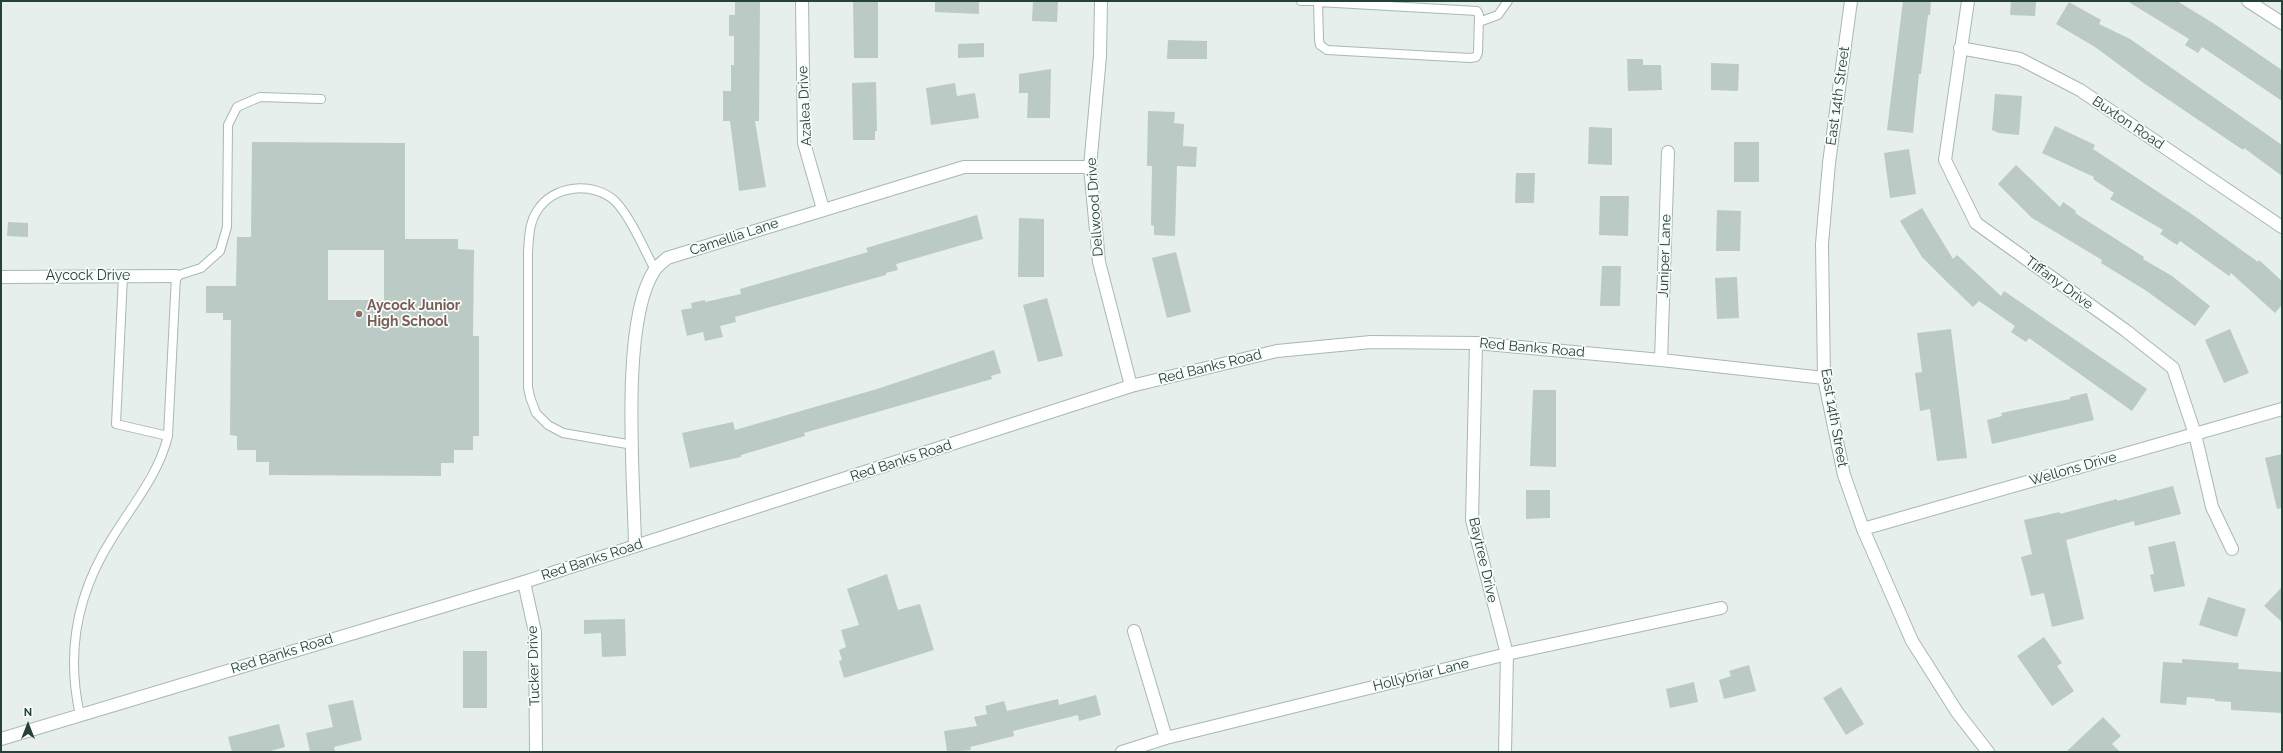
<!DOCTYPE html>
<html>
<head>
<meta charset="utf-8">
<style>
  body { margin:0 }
  #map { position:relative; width:2283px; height:753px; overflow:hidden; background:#e6efeb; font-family:Raleway,sans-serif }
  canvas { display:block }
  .frame { position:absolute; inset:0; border:2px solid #24423a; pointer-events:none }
  .north { position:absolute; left:8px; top:705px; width:40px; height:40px; -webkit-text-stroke:3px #f7fbf9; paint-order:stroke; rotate:0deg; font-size:11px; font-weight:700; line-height:16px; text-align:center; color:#24423a }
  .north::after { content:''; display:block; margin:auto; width:14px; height:18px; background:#24423a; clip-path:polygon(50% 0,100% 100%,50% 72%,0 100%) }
</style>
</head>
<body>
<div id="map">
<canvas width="2283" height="753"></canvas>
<div class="frame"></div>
<div class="north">N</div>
</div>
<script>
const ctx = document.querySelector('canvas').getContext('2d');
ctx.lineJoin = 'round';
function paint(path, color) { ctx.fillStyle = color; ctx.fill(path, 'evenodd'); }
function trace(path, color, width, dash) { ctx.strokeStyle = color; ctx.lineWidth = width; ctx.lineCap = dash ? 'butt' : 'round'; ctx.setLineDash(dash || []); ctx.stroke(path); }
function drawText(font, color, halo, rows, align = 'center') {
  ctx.font = font + ' Raleway,sans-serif'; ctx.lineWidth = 3.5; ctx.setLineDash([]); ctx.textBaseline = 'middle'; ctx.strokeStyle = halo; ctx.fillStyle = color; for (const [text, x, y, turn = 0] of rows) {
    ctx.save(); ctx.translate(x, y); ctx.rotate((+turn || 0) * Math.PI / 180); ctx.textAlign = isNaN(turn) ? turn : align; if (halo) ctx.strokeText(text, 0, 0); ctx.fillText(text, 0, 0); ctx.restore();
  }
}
paint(new Path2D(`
  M735 1H760L759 121H755L766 187 739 191 730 121H723V91H731V65H734V36H729V15H735Z
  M853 1H878V58H854Z
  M935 1H979V14L935 12Z
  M1033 1H1058L1057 22 1032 21Z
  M1903 1H1931L1930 15H1928L1921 74H1919L1913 133 1887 130Z
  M2011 1H2036L2035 16 2010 15Z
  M2127 1H2177L2213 23 2282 70V101L2202 47 2198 53 2185 45 2189 39Z
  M2069 2 2101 20 2099 24 2130 39 2282 145V176L2244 148 2243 150 2145 84 2095 47 2056 24Z
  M1168 40 1207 41V59H1167Z
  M984 43V57L958 58V44Z
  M1627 59H1643V65H1661L1662 90 1628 91Z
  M1711 63 1739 64 1738 91 1711 90Z
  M1051 69 1050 118H1027L1028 93H1019V74Z
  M876 82 877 131H875V140H853L852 83Z
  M955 83 957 96 975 93 979 118 931 125 926 88Z
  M1995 94 2022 96 2019 135 1999 133 1992 130Z
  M1148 111 1175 112 1174 123 1184 124 1183 146 1197 147 1196 167 1177 166 1175 236 1154 235V226L1151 225 1152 166H1147Z
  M2055 126 2095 145 2093 149 2193 215 2258 262 2259 260 2282 281V305L2275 313 2231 273 2229 276 2180 241 2177 245 2160 234 2163 230 2110 199 2114 193 2093 179 2094 177 2042 153Z
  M1589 127 1612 128V165L1588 164Z
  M252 142 405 143V239H458V249L474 250 473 336H479V436H473V450H454V463H441V476L269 475V462H256V450H237V436L230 435 231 320H223V313H206V286H236L237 237H251ZM328 250H384V300H328Z
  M1734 142H1759V182H1734Z
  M1909 149 1916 194 1890 198 1884 153Z
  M2016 165 2060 207 2063 202 2076 211 2075 213 2144 257 2143 259 2172 276 2210 306 2195 326 2145 290 2101 263 2102 260 2032 218 1998 184Z
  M1516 173H1535L1534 203H1515Z
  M1600 196H1629L1628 236 1599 235Z
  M1922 208 1953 259 1957 255 2001 296 2004 291 2147 389 2132 411 2029 338 2026 342 2011 332 2015 326 1979 301 1973 307 1950 285 1922 257 1900 221Z
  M1717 210 1741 211 1740 251H1716Z
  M977 215 983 239 896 264 898 270 886 273V275L735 317 736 322 720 326 723 337 705 341 703 332 687 336 681 310 692 308 691 303 705 300V302L741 294 740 289 868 252 866 248Z
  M1019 218 1044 219V277H1018Z
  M8 222 28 223V237L7 236Z
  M1176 252 1191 312 1167 318 1152 258Z
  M1602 266H1621L1620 306H1600Z
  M1737 277 1739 318 1717 319 1715 278Z
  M1047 298 1063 356 1038 362 1023 305Z
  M1951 329 1967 458 1937 461 1930 409 1920 411 1915 373 1922 372 1917 333Z
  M2230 329 2249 373 2224 383 2205 340Z
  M994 350 1001 373 991 376 992 379 804 433 805 436 741 455V457L690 468 682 433 733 422 735 430 877 389Z
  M1533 390H1556V467L1530 466Z
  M2087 393 2094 420 1992 444 1987 420 2002 416 2001 413 2070 399V397Z
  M2282 454V508L2277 509 2265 458Z
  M2173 486 2181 514 2135 526 2134 521 2066 540 2084 619 2052 627 2044 593 2031 596 2025 572 2021 557 2032 554 2024 520 2060 512V514L2117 499V501Z
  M1526 490H1550V518L1526 519Z
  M2175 541 2185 586 2154 592 2150 575 2154 574 2148 547Z
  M887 574 898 610 920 604 934 650 844 678 839 661 842 660 839 650 846 647 841 630 859 625 847 589Z
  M2282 587V622L2264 606Z
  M2208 597 2246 609 2237 637 2199 625Z
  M625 619 626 656 602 657 601 633 584 634V620Z
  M2044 637 2062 663 2057 666 2074 691 2052 706 2017 656Z
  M463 651H487V708H463Z
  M2182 659 2239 663 2238 669 2282 672V713L2231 710V702L2215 701V699L2187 697 2186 705 2160 703 2163 662 2182 663Z
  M1749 665 1756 691 1724 699 1719 680 1731 676 1729 671Z
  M1694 682 1698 702 1670 708 1666 689Z
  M1841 687 1864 724 1846 735 1823 698Z
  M1096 695 1101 715 1079 721 1078 715 1013 731 1014 736 970 747 971 750 947 752 944 731 977 726 974 717 987 714 985 706 1004 701 1007 711 1058 699 1059 705Z
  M353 700 362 740 334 747 335 752H310L306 733 333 727 328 705Z
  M2103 717 2121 736 2112 744 2120 752H2066Z
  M279 724 285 747 267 752H232L228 737Z`), '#bbcac4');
const service = new Path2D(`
  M1301 1H1318
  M1318 2 1477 11 1479 15 1478 53 1476 57 1470 58 1327 50 1320 45 1319 40Z
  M1479 22 1498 15 1508 1
  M123 276 116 424 168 436
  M633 445 563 433 548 425 536 413 530 397 528 387V252C529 238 529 223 537 211 553 185 593 181 615 201 630 216 645 251 655 270
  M80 715C66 653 77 594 111 540 132 505 158 476 168 436L176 276 201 268 220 251 227 227 228 125 237 107 260 97 321 99`);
const minor = new Path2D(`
  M802 1 804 143 823 209
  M1101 1 1100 56 1090 167 1099 262 1131 386
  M1968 1 1945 160 1976 223 2125 330 2173 368 2195 434 2212 507 2232 549
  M2248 1 2282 23
  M1960 48 2020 59 2080 90 2282 227
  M1 277 176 276
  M1476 343 1472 520 1507 654 1505 752
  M1661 360 1668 152
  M1863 529 2282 409
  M635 546C634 480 620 324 654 271 657 266 663 262 667 258L964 167H1090
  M524 582 535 632 536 752
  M1134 631 1166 738
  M1122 752 1166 738 1507 654 1721 608`);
const tertiary = new Path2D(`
  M1851 1 1829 163 1822 244 1824 378 1844 475 1863 529 1912 641 1957 712 1988 752
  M1 739 524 582 1131 386 1277 351 1371 342 1476 343 1661 360 1824 378`);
trace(service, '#a8b8b2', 10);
trace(minor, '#a8b8b2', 14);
trace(tertiary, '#a8b8b2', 14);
trace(service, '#fff', 8);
trace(minor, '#fff', 12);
trace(tertiary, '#fff', 12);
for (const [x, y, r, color] of [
  [359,314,4,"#8d6e63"]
]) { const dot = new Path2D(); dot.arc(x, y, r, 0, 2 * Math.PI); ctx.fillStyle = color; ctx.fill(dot); trace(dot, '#f7fbf9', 1.5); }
drawText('14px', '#24423a', '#f7fbf9', [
  ["East 14th Street",1838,96,-82],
  ["Azalea Drive",805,106,-93],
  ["Buxton Road",2128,123,34],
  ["Dellwood Drive",1095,207,-94],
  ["Camellia Lane",734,237,-18],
  ["Juniper Lane",1665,256,-88],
  ["Aycock Drive",88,276],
  ["Tiffany Drive",2059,283,36],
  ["Red Banks Road",1532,348,5],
  ["Red Banks Road",1210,367,-14],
  ["East 14th Street",1834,418,80],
  ["Red Banks Road",901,461,-18],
  ["Wellons Drive",2073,469,-16],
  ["Red Banks Road",592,560,-18],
  ["Baytree Drive",1483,560,77],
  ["Red Banks Road",282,654,-17],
  ["Tucker Drive",534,666,-92],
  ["Hollybriar Lane",1421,675,-14]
]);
drawText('bold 14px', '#785e54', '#f7fbf9', [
  ["Aycock Junior",367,306],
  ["High School",367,322]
], 'left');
</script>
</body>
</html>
